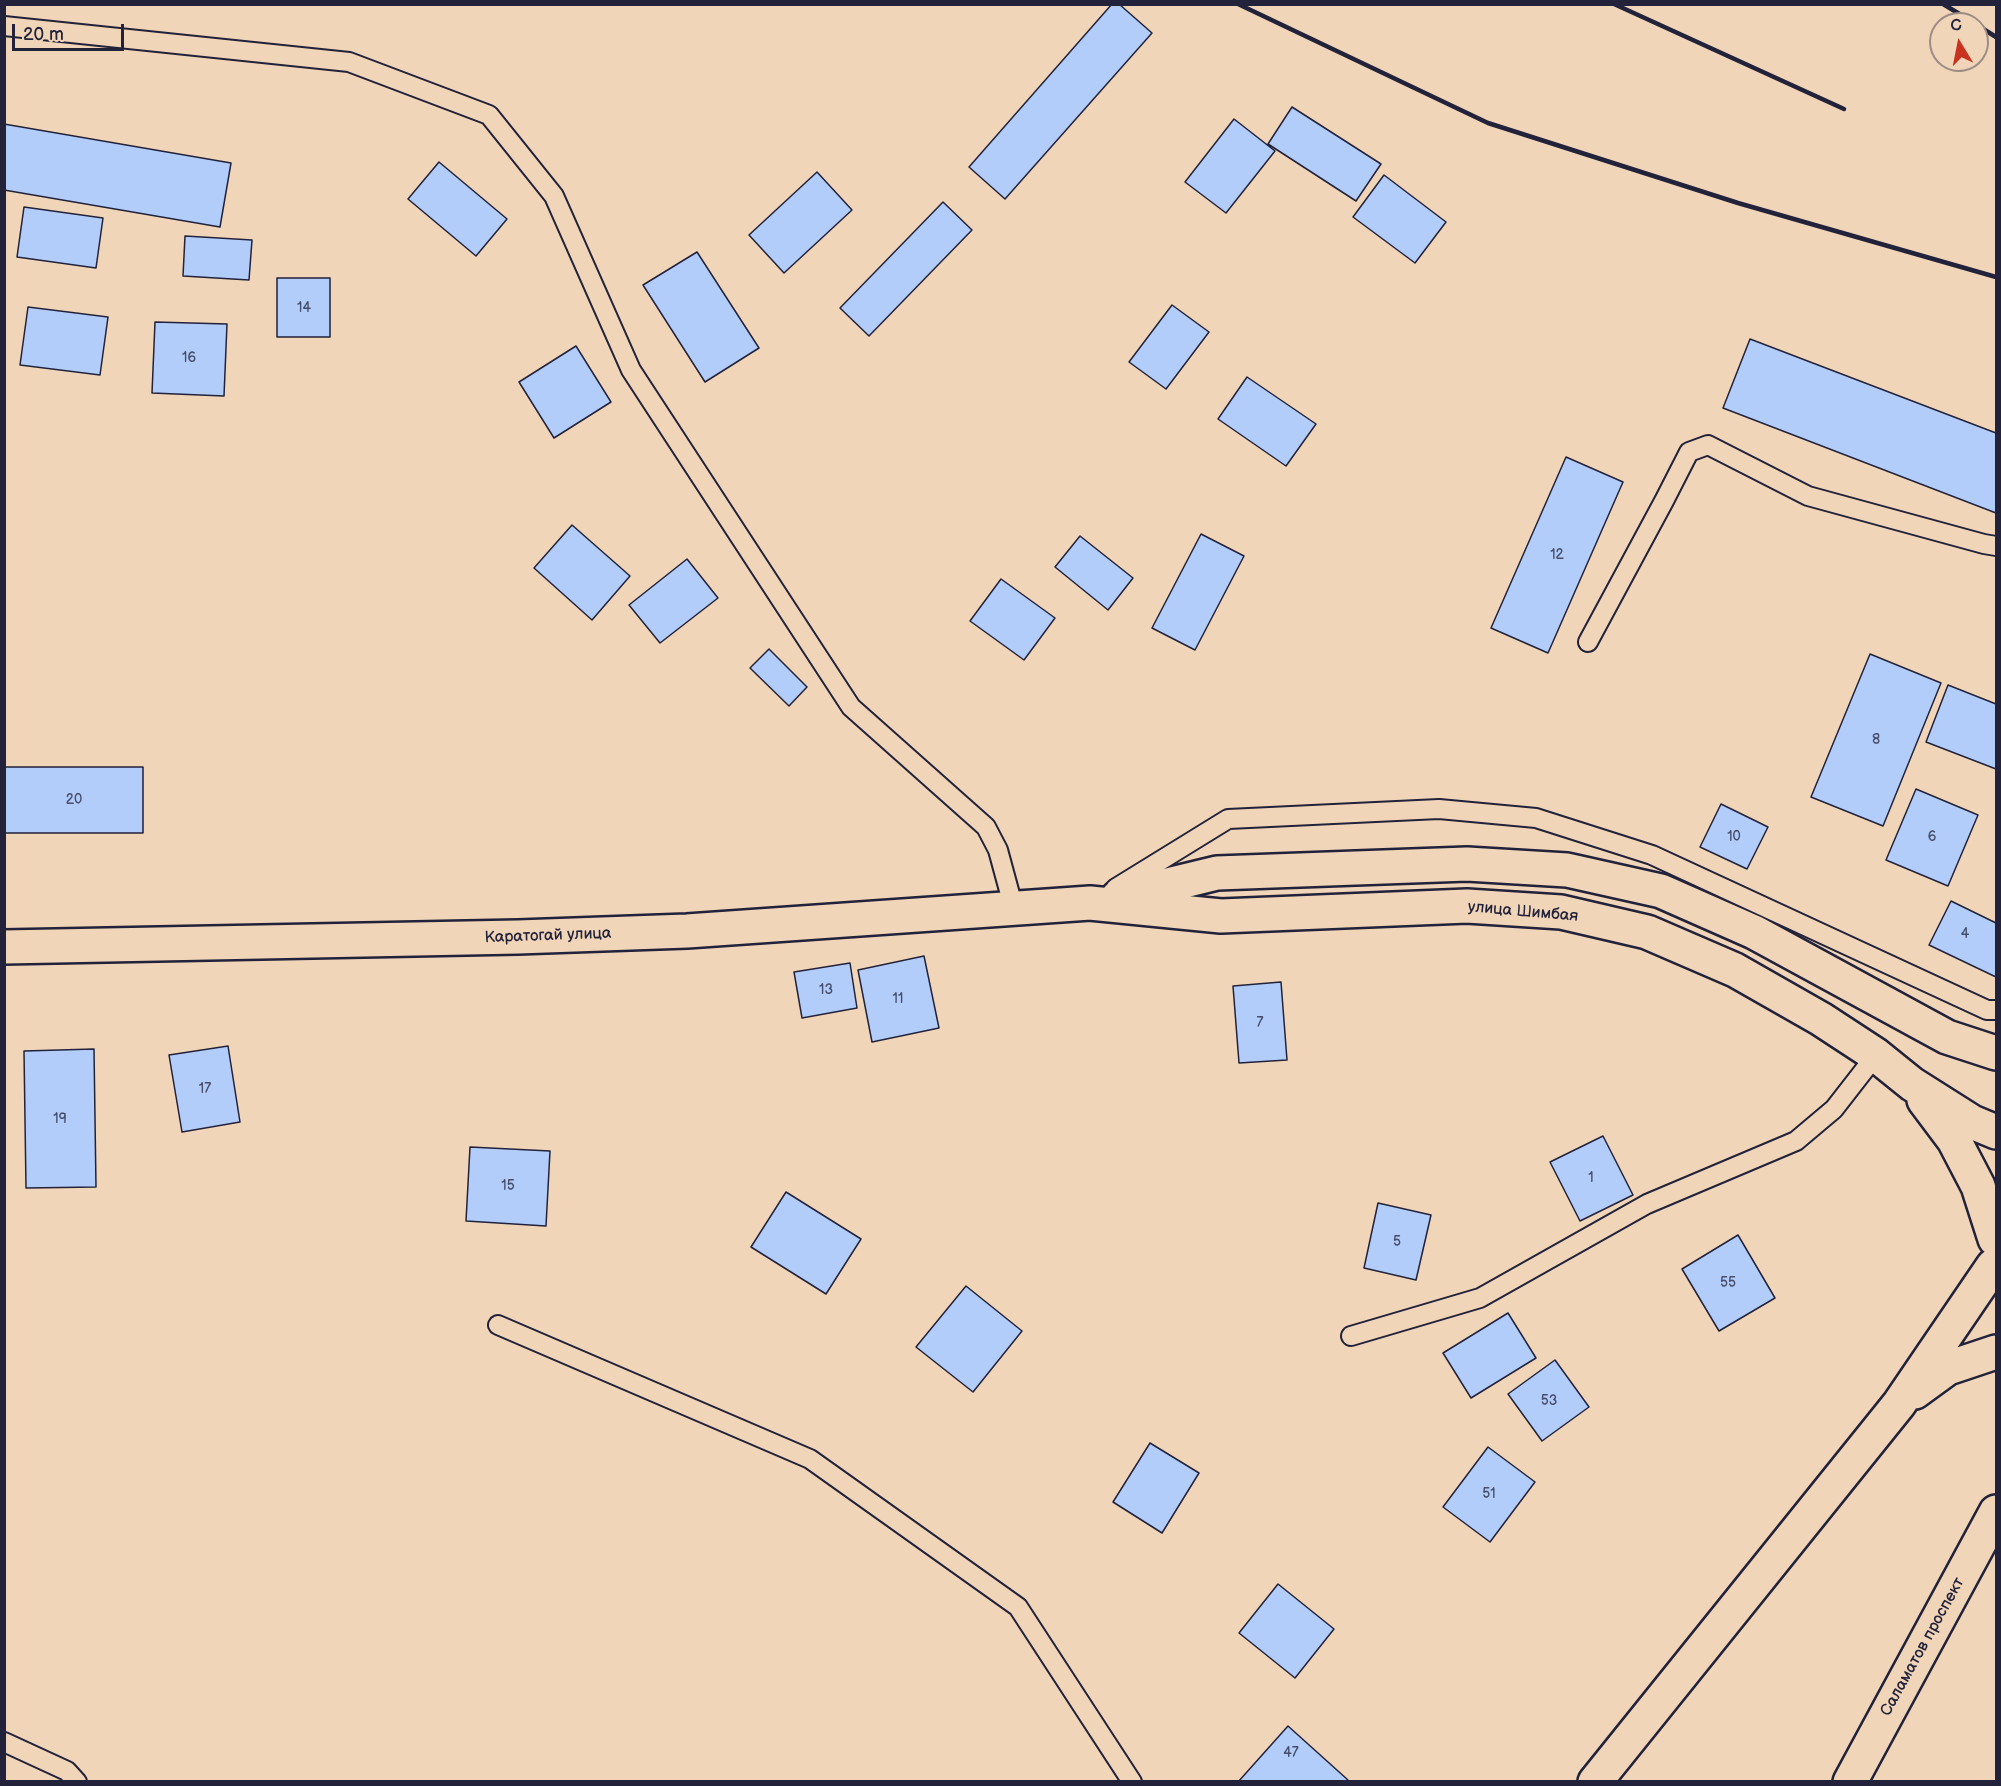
<!DOCTYPE html>
<html>
<head>
<meta charset="utf-8">
<style>
  body { margin:0 }
  #map { position:relative; width:2001px; height:1786px; overflow:hidden; background:#f1d5b8; font-family:"Balsamiq Sans",sans-serif }
  canvas { display:block }
  .frame { position:absolute; inset:0; border:6px solid #22223b; pointer-events:none }
  .north { position:absolute; left:1929px; top:12px; width:60px; height:60px; box-sizing:border-box; background:#f1d5b8; border:2px solid #9e8d86; border-radius:50%; rotate:350deg; font-size:16px; font-weight:700; line-height:24px; text-align:center; color:#22223b }
  .north::after { content:''; display:block; margin:auto; width:21px; height:27px; background:#c8321e; clip-path:polygon(50% 0,100% 100%,50% 72%,0 100%) }
  .scale { position:absolute; left:12px; top:24px; width:112px; height:27px; box-sizing:border-box; border:3px solid #22223b; border-top:0; padding-left:8px; font-size:18px; line-height:21px; white-space:nowrap; color:#22223b; -webkit-text-stroke:4px #f1d5b8; paint-order:stroke }
</style>
</head>
<body>
<div id="map">
<canvas width="2001" height="1786"></canvas>
<div class="frame"></div>
<div class="north">С</div>
<div class="scale">20 m</div>
</div>
<script>
const ctx = document.querySelector('canvas').getContext('2d');
ctx.lineJoin = 'round';
function paint(path, color) { ctx.fillStyle = color; ctx.fill(path, 'evenodd'); }
function trace(path, color, width, dash) { ctx.strokeStyle = color; ctx.lineWidth = width; ctx.lineCap = dash ? 'butt' : 'round'; ctx.setLineDash(dash || []); ctx.stroke(path); }
function drawText(font, color, halo, rows, align = 'center') {
  ctx.font = font + ' "Balsamiq Sans",sans-serif'; ctx.lineWidth = 4.5; ctx.setLineDash([]); ctx.textBaseline = 'middle'; ctx.strokeStyle = halo; ctx.fillStyle = color; for (const [text, x, y, turn = 0] of rows) {
    ctx.save(); ctx.translate(x, y); ctx.rotate((+turn || 0) * Math.PI / 180); ctx.textAlign = isNaN(turn) ? turn : align; if (halo) ctx.strokeText(text, 0, 0); ctx.fillText(text, 0, 0); ctx.restore();
  }
}
const building = new Path2D(`
  M1112 4H1119L1152 33 1005 199 969 167Z
  M1292 107 1381 164 1356 201 1268 144Z
  M1234 119 1275 151 1226 213 1185 182Z
  M4 124 231 163 220 227 4 190Z
  M439 162 507 219 476 256 408 199Z
  M817 172 852 210 784 273 749 235Z
  M1384 175 1446 222 1415 263 1353 217Z
  M943 202 972 230 869 336 840 308Z
  M24 207 103 218 96 268 17 257Z
  M185 236 252 240 249 280 183 276Z
  M697 252 759 348 705 382 643 285Z
  M277 278H330V337H277Z
  M1172 305 1209 332 1166 389 1129 362Z
  M28 307 108 317 100 375 20 365Z
  M155 322 227 324 224 396 152 393Z
  M1750 339 1996 433V513L1723 408Z
  M576 346 611 402 554 438 519 382Z
  M1247 377 1316 424 1286 466 1218 419Z
  M1566 457 1623 482 1548 653 1491 628Z
  M572 525 630 576 592 620 534 568Z
  M1201 534 1244 556 1195 650 1152 628Z
  M1080 536 1133 578 1108 610 1055 567Z
  M687 559 718 598 660 643 629 605Z
  M1001 579 1055 618 1024 660 970 621Z
  M769 649 807 687 789 706 750 668Z
  M1870 654 1941 683 1883 826 1811 797Z
  M1948 685 1996 704V769L1926 742Z
  M4 767H143V833H4Z
  M1916 789 1978 815 1948 886 1886 860Z
  M1721 804 1768 827 1747 869 1700 847Z
  M1951 901 1996 923V977L1929 945Z
  M924 956 939 1028 872 1042 858 970Z
  M850 963 857 1008 802 1018 794 972Z
  M1281 982 1287 1060 1239 1063 1233 986Z
  M228 1046 240 1122 182 1132 169 1055Z
  M94 1049 96 1187 26 1188 24 1051Z
  M1603 1136 1633 1195 1580 1221 1550 1162Z
  M470 1147 550 1151 546 1226 466 1221Z
  M786 1192 861 1239 826 1294 751 1247Z
  M1378 1203 1431 1215 1416 1280 1364 1268Z
  M1738 1235 1775 1298 1719 1331 1682 1269Z
  M966 1286 1022 1331 973 1392 916 1347Z
  M1508 1313 1536 1358 1471 1398 1443 1353Z
  M1555 1360 1589 1407 1542 1441 1508 1394Z
  M1150 1443 1199 1473 1162 1533 1113 1502Z
  M1488 1447 1535 1482 1490 1542 1443 1507Z
  M1278 1584 1334 1629 1295 1678 1239 1633Z
  M1288 1726 1348 1780 1347 1782H1238Z`);
paint(building, '#b2cdfa');
trace(building, '#22223b', 1.5);
const lane = new Path2D(`
  M4 26 349 62 489 115 554 196 631 370 851 707 986 827 998 850 1014 909
  M1588 642 1664 501 1689 452 1708 445 1808 496 1984 544 1996 546
  M1116 888 1228 819 1439 809 1536 818 1652 855 1987 1010H1996
  M498 1325 810 1459 1018 1607 1132 1782
  M1351 1336 1480 1298 1647 1204 1796 1141 1834 1109 1876 1055
  M4 1742 67 1771 77 1782`);
const secondary = new Path2D(`
  M1118 897 1217 873 1467 864 1567 870 1661 891 1754 932 1947 1037 1996 1053
  M4 947 518 937 687 931 1090 903 1221 916 1467 906 1561 912 1647 932 1735 970 1821 1019 1876 1055 1912 1084 1972 1122 1996 1132
  M1924 1100 1954 1140 1978 1186 1995 1239
  M1915 1392 1948 1368 1996 1352
  M1595 1782 1899 1404 1993 1266
  M1850 1782 1996 1512`);
trace(lane, '#22223b', 22);
trace(secondary, '#22223b', 38);
trace(lane, '#f1d5b8', 18);
trace(secondary, '#f1d5b8', 33);
trace(new Path2D(`
  M1238 4 1488 123 1738 203 1996 277
  M1614 4 1844 109
  M1943 4 1976 24
  M1977 25 1996 37`), '#22223b', 4.5);
drawText('14px', '#464d6b', null, [
  ["14",304,308],
  ["16",189,358],
  ["12",1557,555],
  ["8",1876,740],
  ["20",74,800],
  ["10",1734,837],
  ["6",1932,837],
  ["4",1965,934],
  ["13",826,990],
  ["11",898,999],
  ["7",1260,1023],
  ["17",205,1089],
  ["19",60,1119],
  ["1",1591,1178],
  ["15",508,1186],
  ["5",1397,1242],
  ["55",1728,1283],
  ["53",1549,1401],
  ["51",1489,1494],
  ["47",1291,1753]
]);
drawText('16px', '#22223b', '#f1d5b8', [
  ["улица Шимбая",1523,912,5],
  ["Каратогай улица",548,936,-2],
  ["Саламатов проспект",1923,1647,-61]
]);
</script>
</body>
</html>
